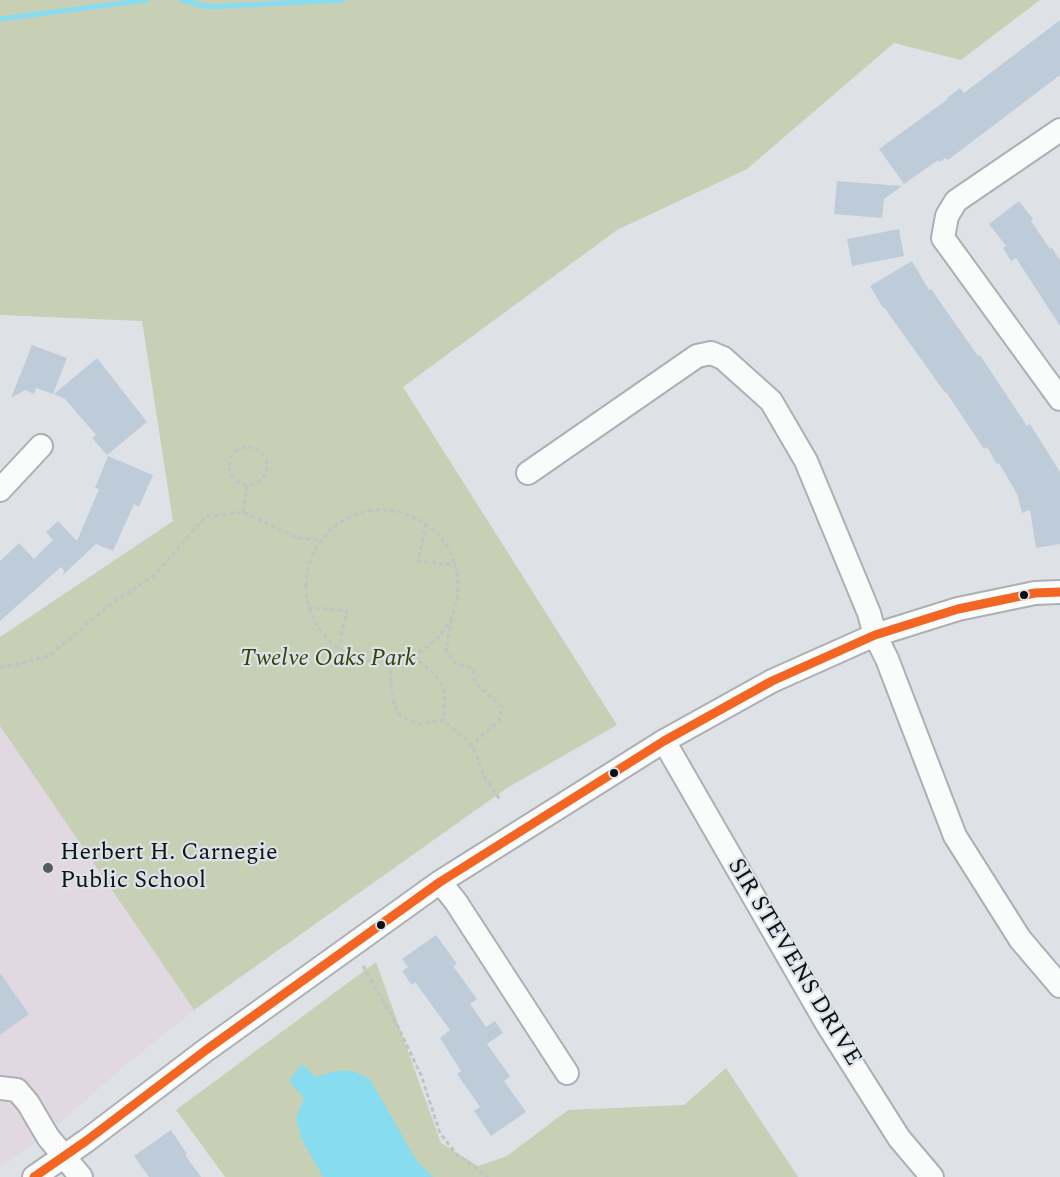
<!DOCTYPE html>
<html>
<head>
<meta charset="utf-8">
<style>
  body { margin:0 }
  canvas { display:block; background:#dee2e6 }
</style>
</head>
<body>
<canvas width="1060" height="1177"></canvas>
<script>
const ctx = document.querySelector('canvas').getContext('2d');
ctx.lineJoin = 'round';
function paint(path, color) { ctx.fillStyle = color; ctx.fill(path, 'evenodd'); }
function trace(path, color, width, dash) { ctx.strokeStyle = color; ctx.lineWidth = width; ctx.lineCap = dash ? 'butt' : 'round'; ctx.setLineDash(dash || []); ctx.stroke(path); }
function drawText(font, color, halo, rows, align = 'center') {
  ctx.font = font + ' Spectral,serif'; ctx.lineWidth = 4.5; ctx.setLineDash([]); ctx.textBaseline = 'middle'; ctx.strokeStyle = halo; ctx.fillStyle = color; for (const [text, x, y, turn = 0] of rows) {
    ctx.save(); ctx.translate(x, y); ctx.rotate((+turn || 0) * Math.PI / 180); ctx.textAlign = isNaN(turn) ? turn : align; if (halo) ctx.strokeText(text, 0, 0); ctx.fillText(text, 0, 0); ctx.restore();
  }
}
paint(new Path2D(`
  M0 726 194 1010 129 1062 47 1134 0 1168Z`), '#e2d8e1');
paint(new Path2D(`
  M0 0H1040L961 60 894 43 747 169 617 230 403 387 617 725 507 788 194 1010 0 726V637L173 521 142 321 0 315Z
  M376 962 441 1143 478 1166 507 1156 568 1110 684 1105 726 1068 798 1177H225L176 1110Z`), '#c7d0b5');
paint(new Path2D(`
  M302 1064 316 1077C339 1069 348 1067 370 1079L416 1160 433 1177H323L302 1140 296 1118 304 1098 289 1081Z`), '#87dcef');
trace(new Path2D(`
  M181 0 209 7 343 0
  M0 19 147 0`), '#87dcef', 5);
paint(new Path2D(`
  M1060 20V75L948 160 945 158 940 162 938 160 904 184 879 149 948 99 947 98 960 88 964 93Z
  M837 181 902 186 884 199 882 218 834 214Z
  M1019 201 1033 219 1031 221 1050 249 1052 248 1060 260V326L1016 258 1011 261 1003 248 1006 246 989 224Z
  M899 229 904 256 852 266 847 239Z
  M912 261 929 290 931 289 978 356 980 355 1027 426 1030 424 1060 472V544L1036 548 1030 510 1022 513 1017 494 999 463 997 464 987 447 984 449 946 392 945 393 884 307 883 308 870 286Z
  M32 345 67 358 53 394 36 388 34 394 25 390 11 398Z
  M97 358 147 422 107 455 92 438 96 435 65 399 54 394Z
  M108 456 153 475 139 507 134 504 113 551 96 544 63 575 64 570 61 567 0 621V561L19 543 34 559 53 540 46 532 58 521 77 541 99 489 95 488Z
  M436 935 457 964 453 966 477 999 470 1004 486 1027 495 1021 503 1033 487 1044 510 1076 504 1081 526 1112 491 1136 474 1111 480 1107 457 1074 461 1071 440 1038 450 1030 415 982 412 985 402 971 408 967 402 959Z
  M0 973 29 1014 0 1035Z
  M171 1130 187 1154 185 1155 201 1177H149L134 1156Z`), '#beccda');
const minor = new Path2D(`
  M1060 130 956 201 947 216 943 238 1060 399
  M528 473 697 356 711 353 723 358 771 401 806 461 869 613 875 635 887 659 955 836 1020 939 1060 986
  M0 490 41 446
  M664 741 827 1024 899 1138 932 1177
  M440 882 456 902 567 1073
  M0 1088 17 1090 28 1103 48 1137 81 1177
  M34 1177 86 1141 206 1050 440 882 664 741 772 681 875 635 958 609 1035 593 1060 592`);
trace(minor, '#adb0b3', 26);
trace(new Path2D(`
  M229 466a19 19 0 1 1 38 0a19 19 0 1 1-38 0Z
  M306 586a76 76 0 1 1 152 0a76 76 0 1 1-152 0Z
  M243 512 247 485
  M426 523 418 561 456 565
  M308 607 347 611 338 649
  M452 619 446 650 455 663 472 668 476 684 502 707 499 721 472 745
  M413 656C440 678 449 684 443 720
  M390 662 392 696 399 715 418 724 443 720 472 745 485 778 501 801
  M0 668 49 656 112 603 156 574 205 517 243 512 298 538 320 540
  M363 966 398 1027 421 1075 440 1133 457 1155 488 1177`), '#c1c3c4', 3, [4.5, 3]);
trace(minor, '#fafbfb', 22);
trace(new Path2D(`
  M34 1177 86 1141 206 1050 440 882 664 741 772 681 875 635 958 609 1035 593 1060 592`), '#f26522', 9);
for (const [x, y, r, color] of [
  [1024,595,5,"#0e1012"],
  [614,773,5,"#0e1012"],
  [48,868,6,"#575a5c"],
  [381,925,5,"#0e1012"]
]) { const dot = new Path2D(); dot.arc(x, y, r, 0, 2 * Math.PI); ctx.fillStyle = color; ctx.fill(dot); trace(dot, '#dbe2e9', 2); }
drawText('italic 24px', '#354100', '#dbe2e9', [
  ["Twelve Oaks Park",328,660]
]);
drawText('24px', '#0e1012', '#dbe2e9', [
  ["Herbert H. Carnegie",60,854],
  ["Public School",60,882]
], 'left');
drawText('24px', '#0e1012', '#dbe2e9', [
  ["SIR STEVENS DRIVE",793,963,59]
]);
</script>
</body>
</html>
